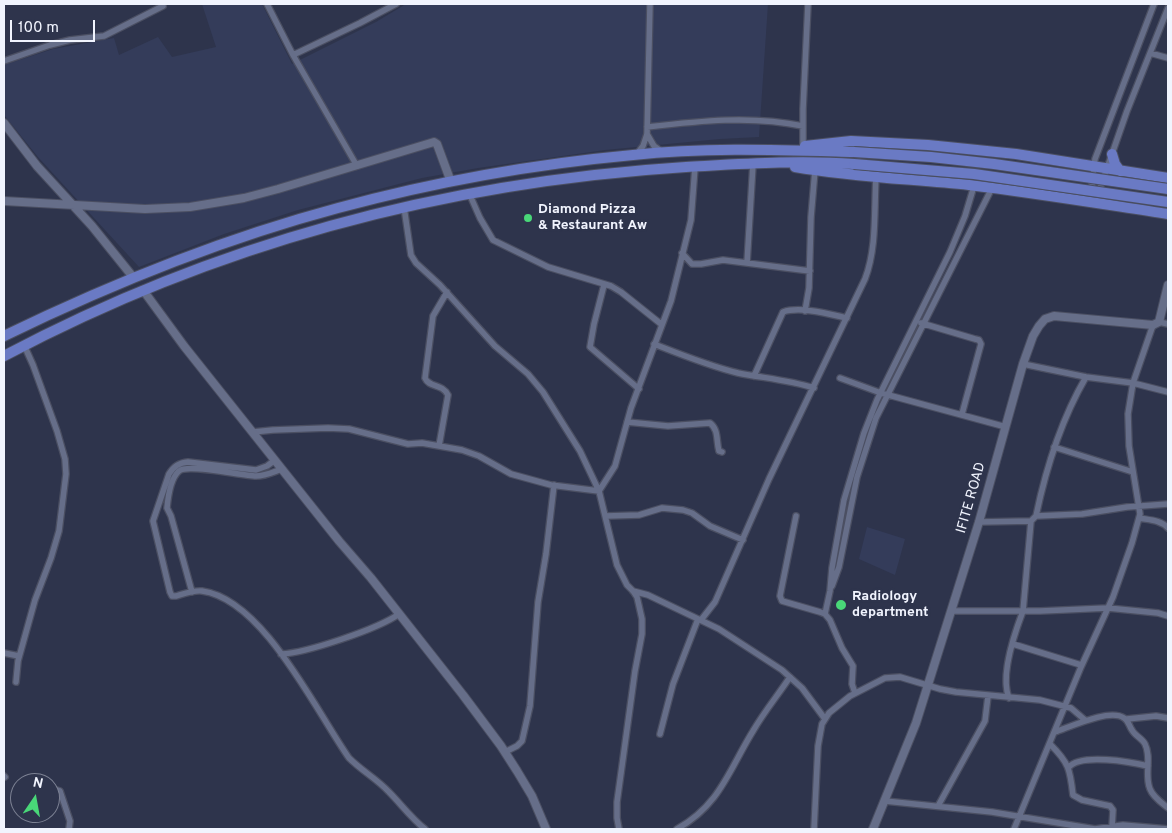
<!DOCTYPE html>
<html>
<head>
<meta charset="utf-8">
<style>
  body { margin:0 }
  #map { position:relative; width:1172px; height:833px; overflow:hidden; background:#2e344c; font-family:Overpass,sans-serif }
  canvas { display:block }
  .frame { position:absolute; inset:0; border:5px solid #f1f4fe; pointer-events:none }
  .north { position:absolute; left:10px; top:773px; width:50px; height:50px; box-sizing:border-box; background:#2e344c; border:1px solid #7c8193; border-radius:50%; rotate:12deg; font-size:14px; font-weight:700; line-height:20px; text-align:center; color:#f1f4fe }
  .north::after { content:''; display:block; margin:auto; width:18px; height:22px; background:#49d778; clip-path:polygon(50% 0,100% 100%,50% 72%,0 100%) }
  .scale { position:absolute; left:10px; top:20px; width:85px; height:22px; box-sizing:border-box; border:2px solid #f1f4fe; border-top:0; padding-left:6px; font-size:15px; line-height:18px; white-space:nowrap; color:#f1f4fe; -webkit-text-stroke:4px #2e344c; paint-order:stroke }
</style>
</head>
<body>
<div id="map">
<canvas width="1172" height="833"></canvas>
<div class="frame"></div>
<div class="north">N</div>
<div class="scale">100 m</div>
</div>
<script>
const ctx = document.querySelector('canvas').getContext('2d');
ctx.lineJoin = 'round';
function paint(path, color) { ctx.fillStyle = color; ctx.fill(path, 'evenodd'); }
function trace(path, color, width, dash) { ctx.strokeStyle = color; ctx.lineWidth = width; ctx.lineCap = dash ? 'butt' : 'round'; ctx.setLineDash(dash || []); ctx.stroke(path); }
function drawText(font, color, halo, rows, align = 'center') {
  ctx.font = font + ' Overpass,sans-serif'; ctx.lineWidth = 5; ctx.setLineDash([]); ctx.textBaseline = 'middle'; ctx.strokeStyle = halo; ctx.fillStyle = color; for (const [text, x, y, turn = 0] of rows) {
    ctx.save(); ctx.translate(x, y); ctx.rotate((+turn || 0) * Math.PI / 180); ctx.textAlign = isNaN(turn) ? turn : align; if (halo) ctx.strokeText(text, 0, 0); ctx.fillText(text, 0, 0); ctx.restore();
  }
}
paint(new Path2D(`
  M202 4H262L292 64 376 22 406 4H768L759 137 720 139 605 150 478 168 422 178 298 210 224 234 139 267 38 157 4 115V65L53 49 114 38 119 55 158 37 172 57 216 47Z
  M867 527 905 539 895 575 859 559Z`), '#343c5a');
const minor = new Path2D(`
  M267 4 293 55 357 166
  M1150 53 1168 58
  M293 55 360 23 396 4
  M4 61 50 45 70 40 104 36 163 6
  M647 127C699 121 751 115 803 126
  M647 134 654 146 661 151
  M803 146V109L808 4
  M637 154 643 146 647 134 650 4
  M1094 191 1092 184 1095 159 1154 4
  M469 193 480 218 493 240 548 267 611 286 621 292 661 324
  M1098 194 1127 111 1168 8
  M404 207 411 255 416 263 440 285 495 346 528 374 543 392 580 451 599 491 617 565 627 585 633 591 637 597 642 619V634L635 671 622 766 617 802V818L619 829
  M682 253 692 264H701L723 260 810 271
  M747 263 753 164
  M604 285 594 324 590 347 639 389
  M805 311 809 288 811 217 815 170
  M1159 322 1168 324
  M921 323 975 339 979 340 981 344 962 414
  M654 344C682 355 709 366 738 373 763 378 789 380 814 388
  M1023 364 1086 377 1133 383 1168 392
  M754 376 783 312C800 306 829 314 847 318
  M840 378 881 393 1006 427
  M627 422 668 426 710 423C719 430 716 441 719 451L722 452
  M253 432 273 430 328 428 349 429 408 444 422 443 462 450 479 456 511 474 551 485 599 491 615 466 631 408 671 301 691 220 695 167
  M439 446 448 395C442 383 429 388 425 378L433 316 447 292
  M1054 447 1133 472
  M275 460 267 466 256 470 188 462C179 463 174 466 169 474L153 521 170 592 172 596H176C183 594 194 590 202 591 263 599 316 711 349 758 362 771 377 779 389 792 401 804 411 818 425 829
  M606 516 639 515 662 508 683 510 692 513 710 526 743 540
  M796 516 780 596 782 601 820 612 825 614 830 620 842 648 853 666 852 684 855 693
  M1036 516C1046 468 1061 420 1086 377
  M1139 518C1149 520 1161 520 1168 528
  M979 522 1031 521 1036 516 1082 514 1127 507 1168 504
  M832 586 839 567 857 477 876 418 992 188
  M633 591 648 595 719 629 782 670 802 688 825 719
  M192 592 171 516 167 508C168 497 171 478 179 471 188 463 242 476 256 476 266 476 273 472 282 469
  M951 611H1040L1108 608 1158 613 1168 616
  M825 614 830 591 832 568 844 500 864 433 877 400 950 252 965 216 974 186
  M701 620 715 602 769 479 865 279C877 248 874 210 876 177
  M1013 644 1081 665
  M4 653 19 656
  M281 654C306 653 378 629 399 614
  M16 682 18 661 35 600 51 558 59 531 66 474 65 459 57 431 33 365 24 345
  M1009 698C1000 676 1015 632 1023 611L1031 521
  M1127 719 1156 716 1168 718
  M1055 732C1070 727 1110 708 1124 718 1129 721 1129 726 1132 730 1135 736 1142 738 1145 744 1152 758 1144 775 1150 789 1153 797 1162 803 1168 808
  M660 734 673 684 698 619
  M1050 744C1069 763 1070 769 1073 795L1082 800 1110 806 1113 810 1112 827
  M505 752 517 746 522 741 530 706 538 602 546 554 554 485
  M1069 767C1081 753 1131 762 1148 766
  M4 776 5 777
  M50 788 60 791 70 821 69 829
  M885 801 992 812 1095 829 1123 825 1168 829
  M938 806 985 721 988 696
  M677 829C720 805 729 770 753 731 764 712 778 695 790 677
  M814 829 818 746 822 724 829 713 850 696 885 678 900 677 940 689 956 692 1040 700 1071 708 1085 720
  M1014 829 1081 667 1113 597 1132 543 1140 514 1129 446 1128 414 1133 383 1153 325`);
const tertiary = new Path2D(`
  M4 123 37 166 92 226 133 277
  M4 201 145 209 190 207 244 198 278 189 434 142 437 144 451 182
  M143 290 184 346 339 541 371 578 463 695 501 746 517 771 532 796 546 829
  M873 829 916 723 979 522 1023 364 1033 336 1039 326 1045 319 1054 316 1153 325 1159 322 1168 285`);
const trunk = new Path2D(`
  M805 146 851 141 928 145 1016 154 1168 178
  M1112 154 1115 164 1120 171
  M795 167C853 177 911 179 969 185 1036 193 1102 204 1168 214
  M4 336C111 284 222 239 338 208 434 182 534 164 633 155 707 147 781 150 854 152
  M4 356C217 243 446 182 686 167 742 164 798 160 854 164`);
trace(minor, '#4b4f62', 8);
trace(tertiary, '#4b4f62', 10);
trace(trunk, '#4b4f62', 12);
trace(minor, '#666e89', 5.5);
trace(tertiary, '#666e89', 8);
trace(trunk, '#6a7ac4', 10);
const trunkBridge = new Path2D(`
  M854 152 931 157 994 164 1168 189
  M854 164 974 174 1168 202`);
trace(trunkBridge, '#4b4f62', 12, []);
trace(trunkBridge, '#6a7ac4', 10);
for (const [x, y, r, color] of [
  [528,218,5,"#49d778"],
  [841,605,6,"#49d778"]
]) { const dot = new Path2D(); dot.arc(x, y, r, 0, 2 * Math.PI); ctx.fillStyle = color; ctx.fill(dot); trace(dot, '#2e344c', 2); }
drawText('bold 14px', '#f1f4fe', '#2e344c', [
  ["Diamond Pizza",538,210],
  ["& Restaurant Aw",538,226],
  ["Radiology",852,597],
  ["department",852,613]
], 'left');
drawText('14px', '#f1f4fe', '#2e344c', [
  ["IFITE ROAD",972,498,-74]
]);
</script>
</body>
</html>
